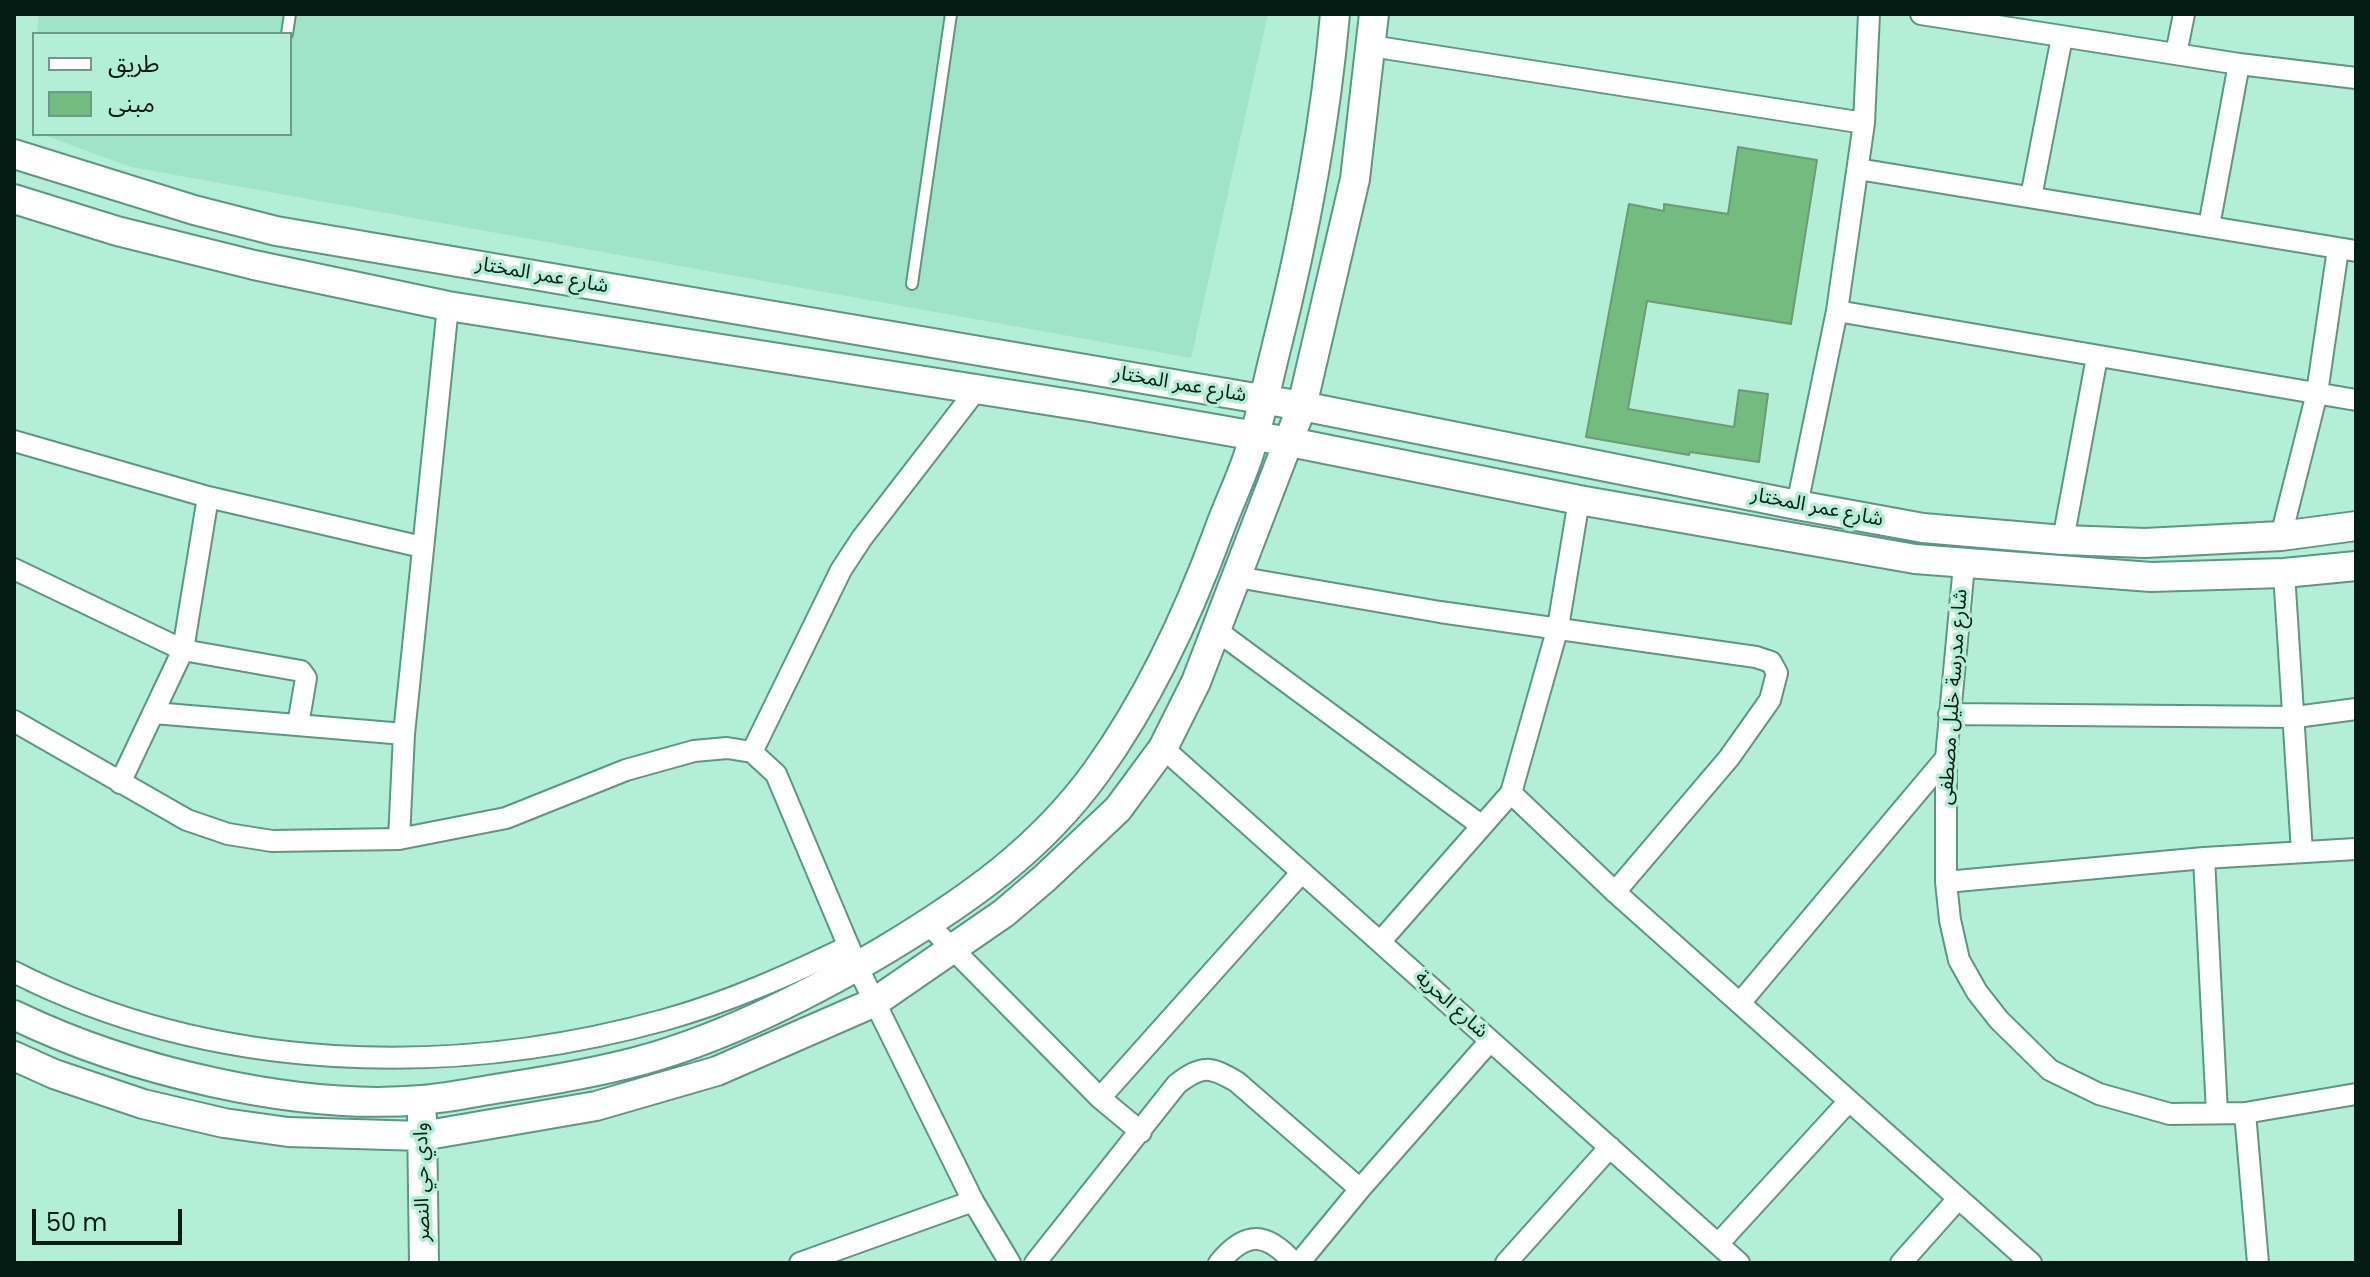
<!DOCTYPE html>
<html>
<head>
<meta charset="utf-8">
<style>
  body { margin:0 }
  #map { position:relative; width:2370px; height:1277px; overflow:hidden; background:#b3eed6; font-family:Poppins,"Noto Sans Arabic",sans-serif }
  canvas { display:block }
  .frame { position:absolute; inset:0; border:16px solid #041c14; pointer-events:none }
  .legend { position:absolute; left:32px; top:32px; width:260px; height:104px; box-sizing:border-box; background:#b3eed6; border:2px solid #6d9a88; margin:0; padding:10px 14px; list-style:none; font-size:24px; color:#041c14 }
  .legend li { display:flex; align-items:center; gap:16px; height:40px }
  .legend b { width:40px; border:2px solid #6d9a88 }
  .scale { position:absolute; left:32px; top:1209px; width:150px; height:36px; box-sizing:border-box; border:4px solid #041c14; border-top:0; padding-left:10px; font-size:24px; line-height:28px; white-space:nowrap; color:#041c14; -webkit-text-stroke:6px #b3eed6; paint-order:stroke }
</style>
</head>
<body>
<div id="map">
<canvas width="2370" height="1277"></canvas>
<div class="frame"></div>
<ul class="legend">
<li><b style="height:10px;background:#fff"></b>طريق</li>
<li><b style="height:22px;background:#73bb7e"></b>مبنى</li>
</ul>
<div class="scale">50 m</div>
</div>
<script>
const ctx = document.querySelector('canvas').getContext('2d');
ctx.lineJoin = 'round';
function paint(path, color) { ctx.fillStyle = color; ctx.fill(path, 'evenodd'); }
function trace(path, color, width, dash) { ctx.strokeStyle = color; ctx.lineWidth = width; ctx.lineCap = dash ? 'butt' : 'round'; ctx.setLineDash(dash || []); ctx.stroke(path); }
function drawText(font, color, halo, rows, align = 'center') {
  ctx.font = font + ' Poppins,"Noto Sans Arabic",sans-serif'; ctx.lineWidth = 7; ctx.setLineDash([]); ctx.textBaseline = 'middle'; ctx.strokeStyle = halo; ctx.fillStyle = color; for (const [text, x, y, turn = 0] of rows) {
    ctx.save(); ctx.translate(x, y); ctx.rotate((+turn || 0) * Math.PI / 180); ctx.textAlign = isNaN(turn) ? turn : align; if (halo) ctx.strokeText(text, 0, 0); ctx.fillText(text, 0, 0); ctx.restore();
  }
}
paint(new Path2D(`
  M39 14H1268L1191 358 131 167 41 134H290V34H37Z`), '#9fe3c8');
const building = new Path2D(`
  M1738 147 1817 160 1791 324 1647 301 1628 409 1734 427 1739 390 1768 394 1759 462 1690 452 1689 455 1586 437 1629 204 1664 211V204L1728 214Z`);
paint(building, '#73bb7e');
trace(building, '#709975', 2);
const lane = new Path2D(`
  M287 34 290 14
  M912 284 951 14`);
const street = new Path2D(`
  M1921 14 2239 64 2356 78
  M1371 46 1864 123
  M2176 54 2184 14
  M1858 169 2356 251
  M2031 197 2062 37
  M2209 226 2239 64
  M1837 311 2356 400
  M14 441 208 497 422 547
  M1797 505 1837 311 1864 123 1869 14
  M2281 536 2317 393 2338 249
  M2063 540 2097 357
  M1964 565 1946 758V882L1950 920 1959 960 1977 992 1999 1020 2050 1070 2099 1094 2170 1114 2245 1113 2356 1094
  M14 569 183 650 301 671 306 678 298 725
  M2284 573 2302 852
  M1237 577 1440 612 1756 657 1771 662 1777 673 1770 700 1729 758 1615 892
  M1216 630 1482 826
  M154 713 404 734
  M1949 714 2296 717 2356 709
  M14 721 187 820 228 834 272 841 399 839 506 818 626 770 694 751 727 748 752 752 776 774 857 966 973 1201 1010 1263
  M1163 748 1739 1263
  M752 752 841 570 862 538 977 389
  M120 783 183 650 208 497
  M1511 793 1615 892 2031 1263
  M399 839 404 734 448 306
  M2204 858 2217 1113
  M1946 882 2204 858 2356 849
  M928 924 1100 1098 1141 1132
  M1380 942 1511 793 1558 627 1579 500
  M14 972C213 1073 451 1079 664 1020 729 1002 789 975 849 946
  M1740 1003 1946 758
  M1100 1098 1302 872
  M2245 1113 2258 1263
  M1718 1244 1849 1101
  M800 1263 973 1201
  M1035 1263 1177 1084C1202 1065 1210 1066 1237 1082L1360 1189
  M1219 1263C1246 1230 1267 1232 1294 1263
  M1299 1263 1360 1189 1490 1041
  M1506 1263 1610 1147
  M1901 1263 1958 1199`);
const secondary = new Path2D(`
  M14 154 194 210 276 231 1302 406 1797 505 1923 528 2063 540 2145 543 2281 536 2356 526
  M14 199 117 231 254 265 448 306 1090 407 1290 442 1579 500 1915 559 2151 577 2284 573 2356 566
  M14 1015C128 1070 295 1111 422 1100 448 1098 475 1092 501 1088 547 1081 594 1073 639 1061 724 1038 809 995 885 950 968 900 1040 850 1097 771 1150 697 1188 615 1219 530 1227 508 1237 487 1245 465 1259 428 1266 388 1276 349 1304 238 1325 128 1335 14
  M14 1056 54 1074 143 1104 224 1123 288 1132 422 1136 596 1106 717 1071 875 1002 1004 913 1045 878 1118 809 1163 748 1196 682 1302 406 1355 179 1374 14
  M422 1117 424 1263`);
trace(lane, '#5d9781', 14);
trace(street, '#5d9781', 24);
trace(secondary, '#5d9781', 32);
trace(lane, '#fff', 10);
trace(street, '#fff', 20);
trace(secondary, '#fff', 28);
drawText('20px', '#041c14', '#b3eed6', [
  ["شارع عمر المختار",542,276,10],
  ["شارع عمر المختار",1180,385,10],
  ["شارع عمر المختار",1817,508,11],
  ["شارع مدرسة خليل مصطفى",1954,697,-86],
  ["شارع الحرية",1451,1005,42],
  ["وادي حي النصر",423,1182,-91]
]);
</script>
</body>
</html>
